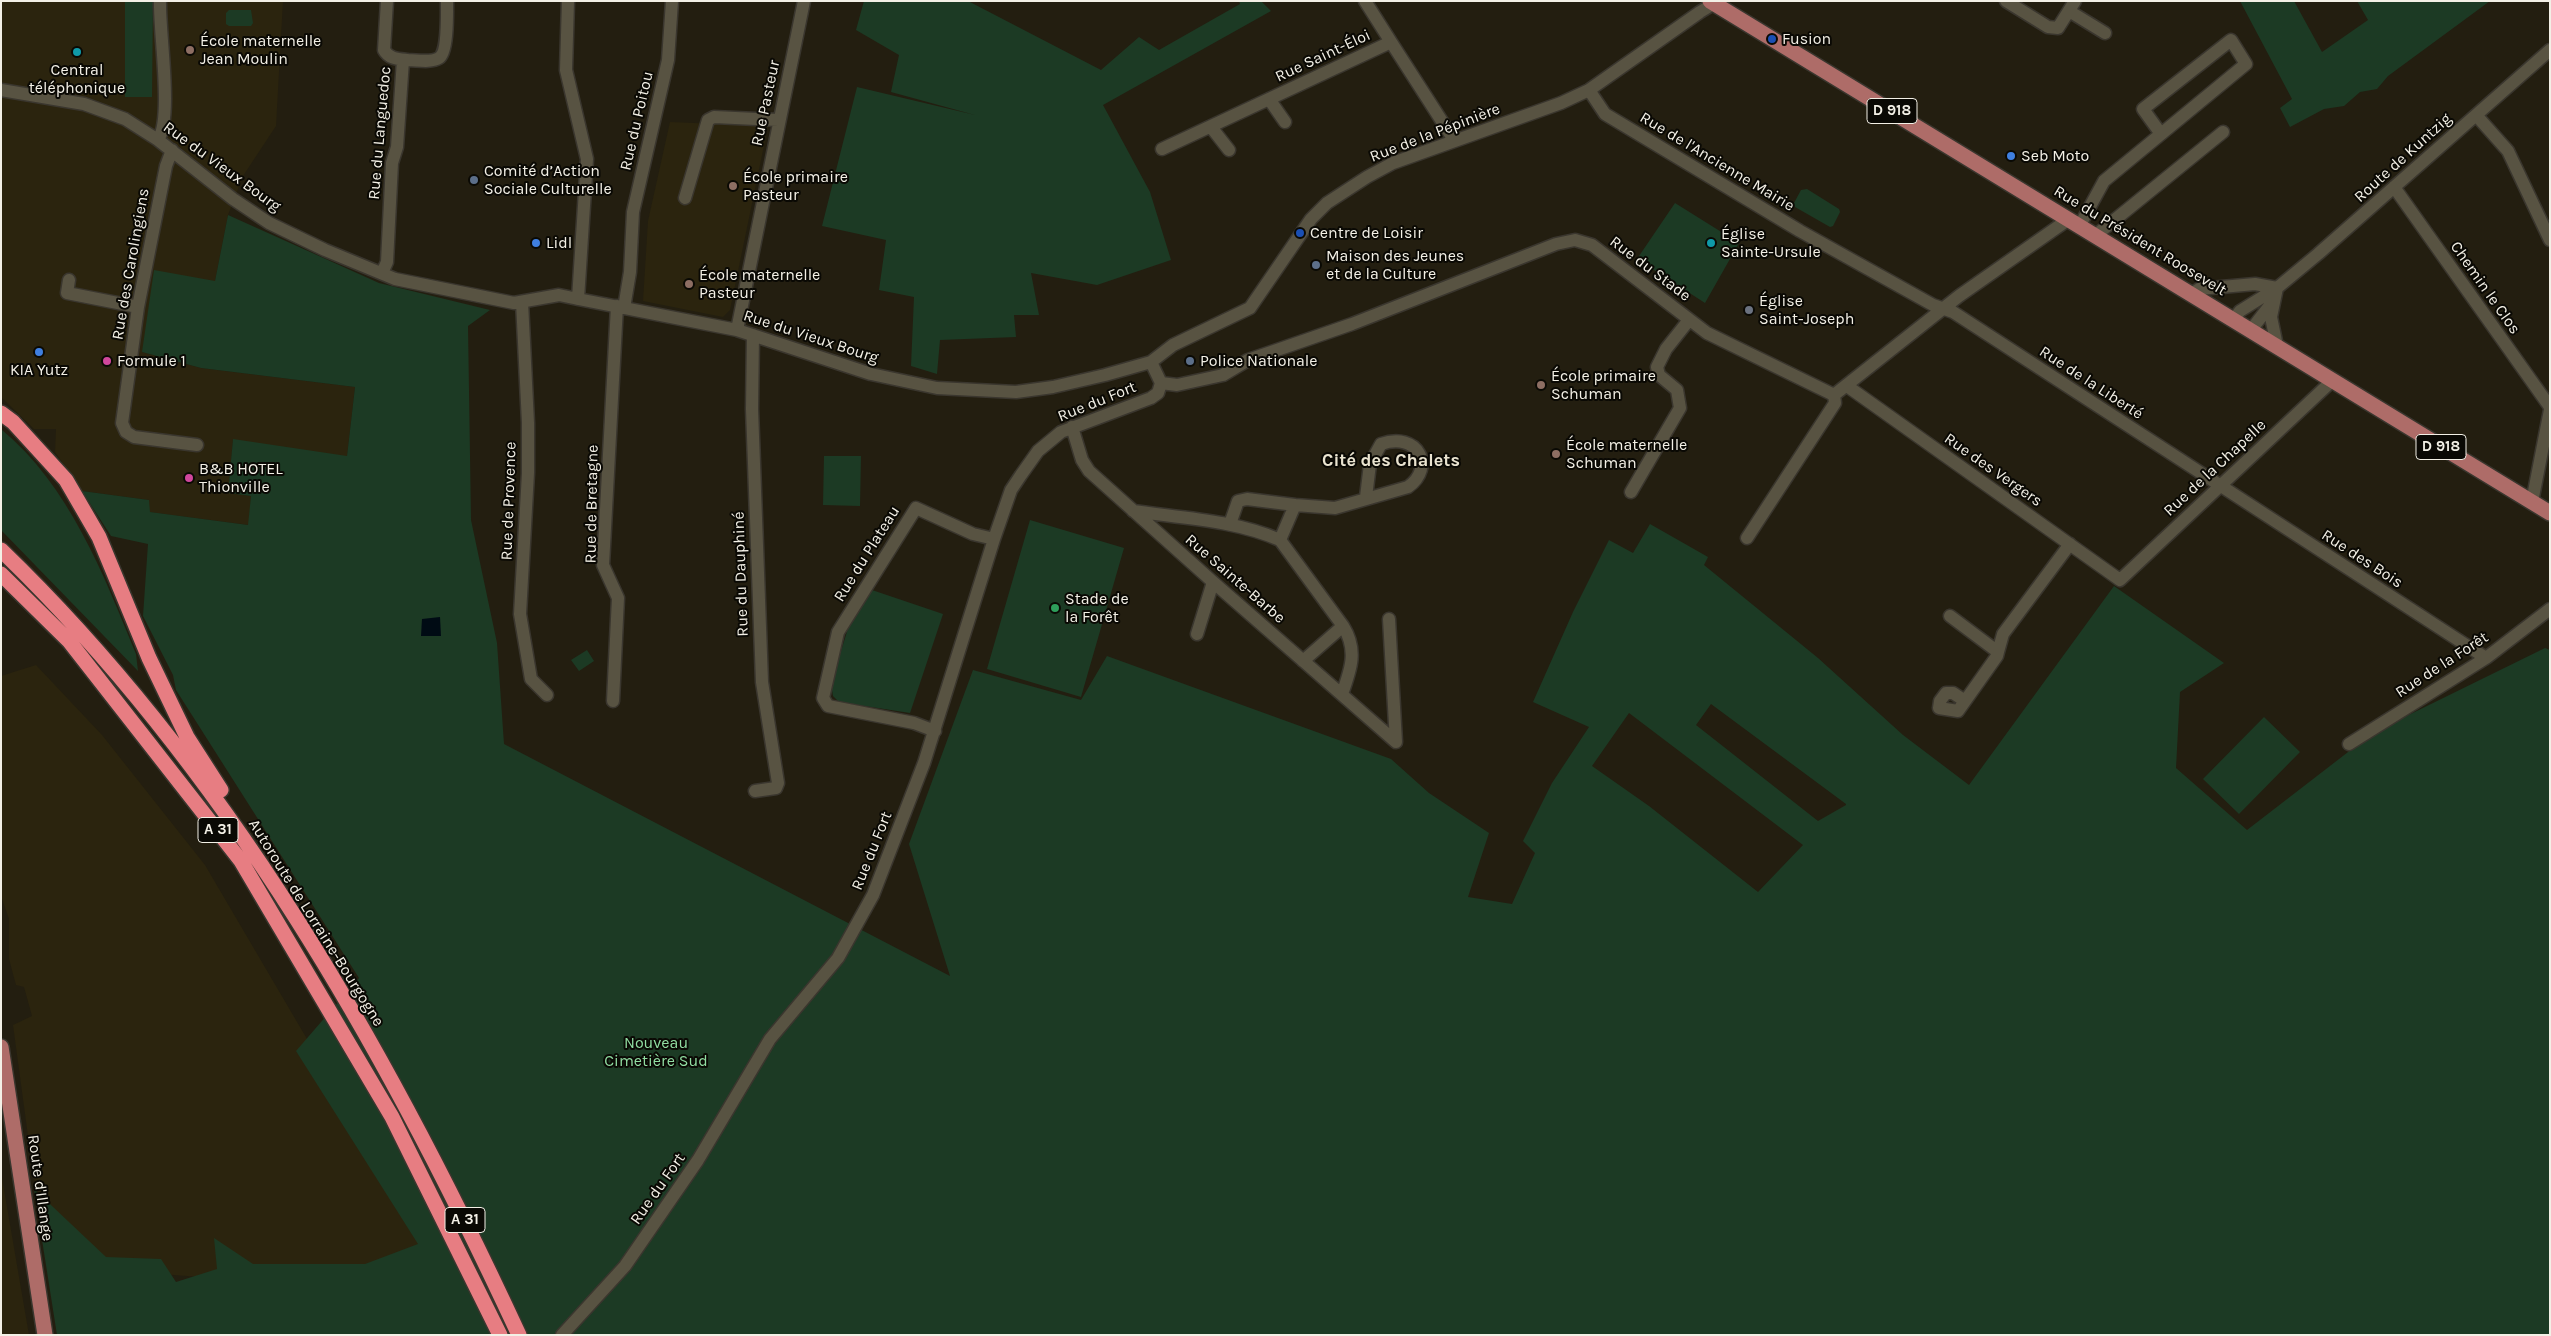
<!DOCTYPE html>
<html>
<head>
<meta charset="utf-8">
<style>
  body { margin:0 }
  #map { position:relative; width:2551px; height:1336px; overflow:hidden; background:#231e10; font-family:Karla,sans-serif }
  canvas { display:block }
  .frame { position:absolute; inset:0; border:2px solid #f3f0e6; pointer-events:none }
</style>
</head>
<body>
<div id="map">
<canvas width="2551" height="1336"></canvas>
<div class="frame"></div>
</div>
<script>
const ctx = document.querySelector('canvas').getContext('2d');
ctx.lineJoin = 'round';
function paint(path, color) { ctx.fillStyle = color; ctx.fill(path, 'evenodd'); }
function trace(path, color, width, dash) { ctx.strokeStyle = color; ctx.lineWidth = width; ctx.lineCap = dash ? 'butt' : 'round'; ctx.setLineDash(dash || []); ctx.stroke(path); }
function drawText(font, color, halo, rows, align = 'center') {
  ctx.font = font + ' Karla,sans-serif'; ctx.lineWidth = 4; ctx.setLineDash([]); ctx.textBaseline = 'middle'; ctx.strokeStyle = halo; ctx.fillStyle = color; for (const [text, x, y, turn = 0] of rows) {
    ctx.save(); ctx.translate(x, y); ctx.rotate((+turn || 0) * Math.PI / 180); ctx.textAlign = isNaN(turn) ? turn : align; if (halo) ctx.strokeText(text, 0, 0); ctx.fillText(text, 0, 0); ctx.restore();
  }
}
paint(new Path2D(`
  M1 1H283L276 126 243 176 228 215 215 281 142 352 201 368 355 387 347 457 233 440 228 493 251 496 249 525 149 512V500L82 491 55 452 56 429H34L1 397Z
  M670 122 768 126 730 310 723 317 643 301 648 221Z
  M36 665 102 735 205 865 317 1056 438 1271 436 1294 49 1266 46 1225 33 1173 13 1025 32 1016 24 987 16 985 9 959V919L1 896V676Z
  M1 1172 29 1335H1Z`), '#2b240e');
paint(new Path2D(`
  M125 1H153L152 97H125Z
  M864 1H968L1101 70 1139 37 1159 50 1240 4 1239 1H1261L1271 11 1103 105 1150 192 1171 260 1097 285 1031 273 1039 315H1014L1016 337 940 340 937 374 911 366 914 297 879 290 886 240 822 226 857 87 975 115 891 92 899 55 856 30Z
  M2240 1H2294L2322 52 2368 20 2357 1H2490L2388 76 2377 89 2360 92 2344 106 2324 109 2290 127 2280 108 2292 99Z
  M229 10H251L253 23 251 26H229L226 24V13Z
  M1807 189 1839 209 1840 212 1833 226 1830 227 1795 207 1794 203 1801 190Z
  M1675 203 1739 243 1705 303 1637 259Z
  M228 215 379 283 490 310 468 326 471 520 497 643 504 744 950 976 909 844 973 670 1081 700 1107 656 1391 759 1429 793 1489 833 1468 897 1512 904 1535 853 1523 841 1552 783 1589 727 1533 702 1573 612 1609 540 1633 553 1650 524 1708 557 1704 565 1818 658 1903 735 1969 785 2114 586 2224 663 2180 692 2176 768 2247 830 2374 732 2545 648 2550 650V1335H57L34 1189 106 1257 161 1259 176 1282 217 1269 214 1238 253 1264H365L418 1244 296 1051 359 978 176 690 173 675 143 616 148 544 111 536 82 491 149 500 150 512 248 525 251 496 228 493 233 439 347 456 355 387 201 368 142 352 154 270 215 281ZM1711 704 1846 804V805L1818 821 1696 725ZM1629 713 1803 845 1758 892 1649 806 1592 766Z
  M1 429C69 485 104 575 136 654L138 671 1 530Z
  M824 456H861L860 506 823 505Z
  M1030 520 1124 548 1081 697 987 669Z
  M872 590 943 614 910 713 839 702 833 696 831 684 849 625Z
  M587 650 594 661 579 671 571 660Z
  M2264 717 2300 752 2239 814 2203 779Z`), '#1c3a24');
paint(new Path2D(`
  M440 617 441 636H421L422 619Z`), '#000b14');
const minor = new Path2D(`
  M387 1 384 50C389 59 398 59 408 60 417 60 431 63 439 58 448 53 447 12 447 1
  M568 1 566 70 587 159 578 299
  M1365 1 1391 42
  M2006 1 2048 27 2058 28 2075 1
  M2069 11 2105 33
  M1 90 84 104 125 119 158 140 233 199 269 223 325 250 395 279 514 303 559 295 578 299 737 330 871 374 937 388 1016 392 1053 387 1105 375 1151 362 1173 345 1250 308 1311 219 1327 203 1367 177 1393 163 1561 103 1589 90 1700 12 1718 1
  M1589 90 1605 114 1800 231 1933 305 1953 312 2486 658
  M1269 99 1285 122
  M2476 115 2508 151 2550 240
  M1211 127 1229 150
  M158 140C173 118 159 32 160 1
  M1162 149 1391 42 1454 140
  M172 150 166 166 138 307 122 423 126 432 134 437 197 445
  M2394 187 2550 407
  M685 198 708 120 714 117 778 120
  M2080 225 2104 181 2246 64 2231 40 2143 109 2161 134
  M2096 235 2223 132
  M382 273 387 262 392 163 397 147 403 60
  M69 280 67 293 138 307
  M2277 288 2271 317 2277 346
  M2191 294 2199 289 2255 284 2277 288
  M522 302 528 423V473L520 614 531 679 547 695
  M624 308 630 272 633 212 668 60 672 1
  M2234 319 2240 311 2277 288 2318 254 2550 50
  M737 330 804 1
  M2251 330 2271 304
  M753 335 752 409 762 682 778 783 776 788 755 791
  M1151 362 1161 383
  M1161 383 1177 385 1223 375 1248 360 1352 324 1556 244 1575 240 1592 245 1707 333 1834 395 1959 296 2069 219
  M1847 386 2120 580 2333 380
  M1072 427 1082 460 1089 471 1213 582 1396 742
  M1631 492 1680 408 1677 390 1659 375 1657 367 1666 349 1689 320
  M2532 502 2550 410
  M1133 511C1182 518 1234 520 1280 540L1295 505 1335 508 1408 487C1436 467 1418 431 1381 444L1370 464 1366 497
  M1230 524 1238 501 1247 499 1295 505
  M1747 538 1835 403 1834 395
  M1280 540 1343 626 1303 661
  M1950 616 1998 652 2003 634 2070 544
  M1389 619 1396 742
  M1197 634 1213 582
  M1342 694C1351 669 1358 650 1343 626
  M613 701 618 598 603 565 617 306
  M1965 701 1953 693H1946L1940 701 1939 708 1958 711 1997 656 1998 652
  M935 731 914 723 828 706 823 698 838 632 916 508 973 534 994 539
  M2349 744 2486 658 2550 609
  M562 1335 625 1266 698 1160 770 1039 838 958 873 895 924 763 994 539 1011 490 1021 475 1038 451 1061 432 1151 398 1158 393 1161 383`);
const major = new Path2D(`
  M1710 1 2550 513
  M1 1047 45 1335`);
const highway = new Path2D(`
  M1 413 13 422 66 480 99 537 149 658 187 737 221 790
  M1 550C229 770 387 1050 519 1335
  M1 574 69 641 241 861 392 1117 500 1335`);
trace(minor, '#3a362e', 15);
trace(major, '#3a362e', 18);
trace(highway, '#3a362e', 18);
trace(minor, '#585342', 12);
trace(major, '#ae6c68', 15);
trace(highway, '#e77d82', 15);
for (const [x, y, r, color] of [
  [1772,39,5,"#1a4fb4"],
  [190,50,5,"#8d6e63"],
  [77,52,5,"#0f9aa8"],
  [2011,156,5,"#3f7fe0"],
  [474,180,5,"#5c6f8a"],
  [733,186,5,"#8d6e63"],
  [1300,233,5,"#1a4fb4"],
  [536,243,5,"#3f7fe0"],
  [1711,243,5,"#0f9aa8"],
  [1316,265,5,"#5c6f8a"],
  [689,284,5,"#8d6e63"],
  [1749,310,5,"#6b7280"],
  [39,352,5,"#3f7fe0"],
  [107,361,5,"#d1479c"],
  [1190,361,5,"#5c6f8a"],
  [1541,385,5,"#8d6e63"],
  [1556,454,5,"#8d6e63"],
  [189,478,5,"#d1479c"],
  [1055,608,5,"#2e9e5b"]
]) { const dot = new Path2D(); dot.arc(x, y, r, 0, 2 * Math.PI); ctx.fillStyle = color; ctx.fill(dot); trace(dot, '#0a0904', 2); }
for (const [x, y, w] of [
  [1892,111,50],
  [2441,447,50],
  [218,830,40],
  [465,1220,40]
]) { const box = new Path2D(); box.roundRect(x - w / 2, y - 12.5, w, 25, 4); ctx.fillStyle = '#0a0904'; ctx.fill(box); trace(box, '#f3f0e6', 1); }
drawText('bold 15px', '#f3f0e6', null, [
  ["D 918",1892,111],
  ["D 918",2441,447],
  ["A 31",218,830],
  ["A 31",465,1220]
]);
drawText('16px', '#f3f0e6', '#0a0904', [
  ["Fusion",1782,39],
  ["École maternelle",200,41],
  ["Jean Moulin",200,59],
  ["Central",77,70,"center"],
  ["téléphonique",77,88,"center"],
  ["Seb Moto",2021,156],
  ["Comité d’Action",484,171],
  ["Sociale Culturelle",484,189],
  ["École primaire",743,177],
  ["Pasteur",743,195],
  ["Centre de Loisir",1310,233],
  ["Église",1721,234],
  ["Sainte-Ursule",1721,252],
  ["Lidl",546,243],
  ["Maison des Jeunes",1326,256],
  ["et de la Culture",1326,274],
  ["École maternelle",699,275],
  ["Pasteur",699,293],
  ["Église",1759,301],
  ["Saint-Joseph",1759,319],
  ["Formule 1",117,361],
  ["Police Nationale",1200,361],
  ["KIA Yutz",39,370,"center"],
  ["École primaire",1551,376],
  ["Schuman",1551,394],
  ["École maternelle",1566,445],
  ["Schuman",1566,463],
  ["B&B HOTEL",199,469],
  ["Thionville",199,487],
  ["Stade de",1065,599],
  ["la Forêt",1065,617]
], 'left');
drawText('16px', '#f3f0e6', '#0a0904', [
  ["Rue Saint-Éloi",1323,56,-25],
  ["Rue Pasteur",766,103,-78],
  ["Rue du Poitou",637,121,-77],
  ["Rue du Languedoc",380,133,-85],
  ["Rue de la Pépinière",1435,133,-21],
  ["Route de Kuntzig",2403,158,-42],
  ["Rue de l'Ancienne Mairie",1717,162,31],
  ["Rue du Vieux Bourg",222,167,36],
  ["Rue du Président Roosevelt",2140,241,31],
  ["Rue des Carolingiens",131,264,-80],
  ["Rue du Stade",1650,269,37],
  ["Chemin le Clos",2485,288,55],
  ["Rue du Vieux Bourg",811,337,18],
  ["Rue de la Liberté",2091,383,33],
  ["Rue du Fort",1097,402,-22],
  ["Rue de la Chapelle",2215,468,-43],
  ["Rue des Vergers",1993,470,35],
  ["Rue de Provence",509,501,-88],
  ["Rue de Bretagne",592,504,-89],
  ["Rue du Plateau",867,554,-58],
  ["Rue des Bois",2362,559,33],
  ["Rue du Dauphiné",741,574,-92],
  ["Rue Sainte-Barbe",1235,579,41],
  ["Rue de la Forêt",2442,665,-33],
  ["Rue du Fort",872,851,-68],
  ["Autoroute de Lorraine-Bourgogne",316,923,58],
  ["Route d'Illange",40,1188,82],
  ["Rue du Fort",658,1189,-55]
]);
drawText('16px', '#91dea2', '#0a0904', [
  ["Nouveau",656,1043],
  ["Cimetière Sud",656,1061]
]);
drawText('bold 18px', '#eae4d0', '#0a0904', [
  ["Cité des Chalets",1391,461]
]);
</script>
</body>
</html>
